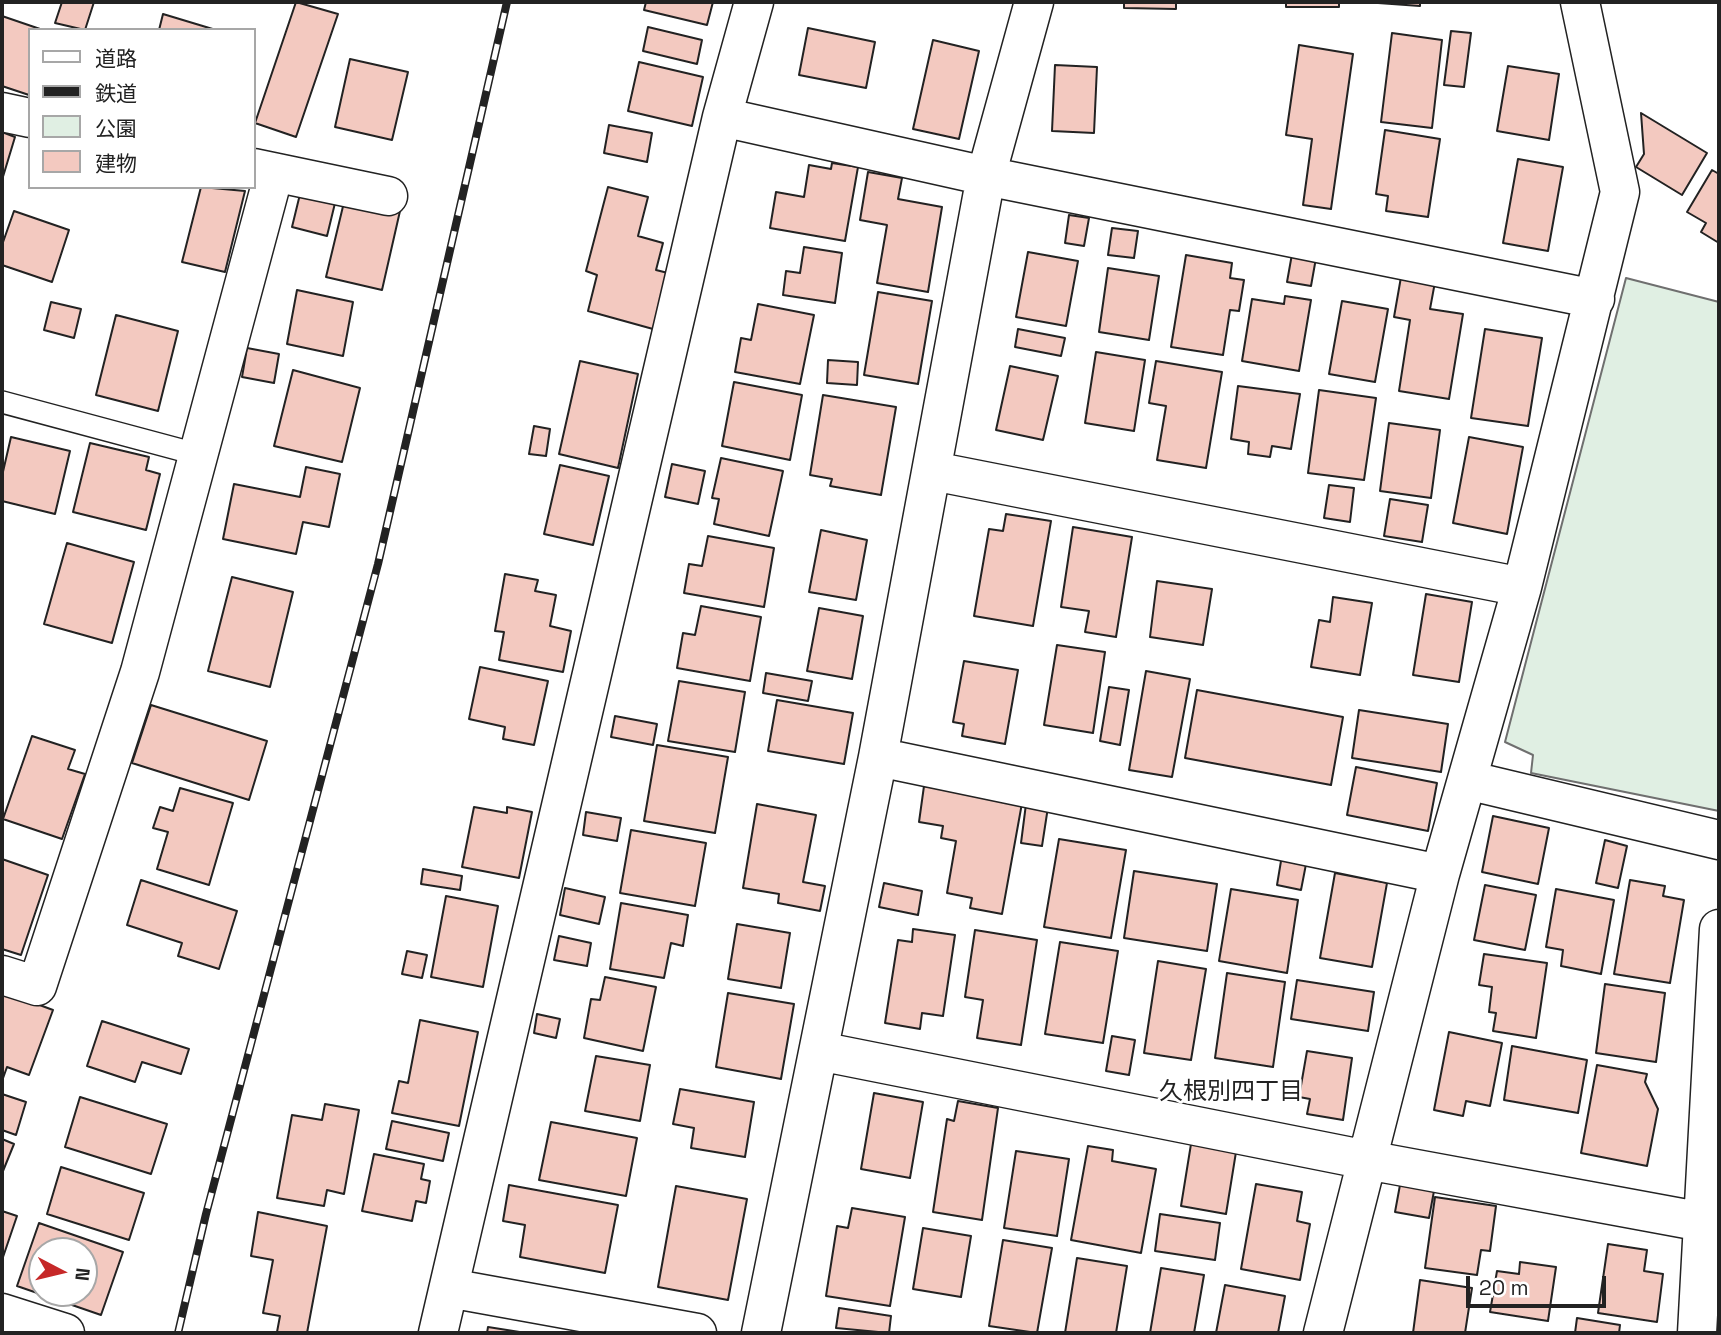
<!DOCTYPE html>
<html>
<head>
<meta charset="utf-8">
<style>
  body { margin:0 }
  #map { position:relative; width:1721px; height:1335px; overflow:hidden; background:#fff; font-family:"Space Grotesk","Noto Sans JP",sans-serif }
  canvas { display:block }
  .frame { position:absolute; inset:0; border:4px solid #222; pointer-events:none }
  .legend { position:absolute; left:28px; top:28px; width:228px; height:161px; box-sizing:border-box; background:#fff; border:2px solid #a7a7a7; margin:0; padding:9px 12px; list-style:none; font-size:21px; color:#222 }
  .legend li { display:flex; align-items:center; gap:14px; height:35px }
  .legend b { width:35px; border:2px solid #a7a7a7 }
  .north { position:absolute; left:28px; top:1237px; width:70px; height:70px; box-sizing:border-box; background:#fff; border:2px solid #a7a7a7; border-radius:50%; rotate:97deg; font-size:19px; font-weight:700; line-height:28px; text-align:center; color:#222 }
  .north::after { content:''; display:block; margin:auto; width:24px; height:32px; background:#c62828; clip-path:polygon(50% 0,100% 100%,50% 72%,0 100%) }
  .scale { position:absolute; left:1466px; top:1276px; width:140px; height:32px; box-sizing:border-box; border:4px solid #222; border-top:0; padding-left:9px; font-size:21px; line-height:24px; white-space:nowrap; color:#222; -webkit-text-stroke:5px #fff; paint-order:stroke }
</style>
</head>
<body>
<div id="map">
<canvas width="1721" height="1335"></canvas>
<div class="frame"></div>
<ul class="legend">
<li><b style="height:9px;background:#fff"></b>道路</li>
<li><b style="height:9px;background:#222"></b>鉄道</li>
<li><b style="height:19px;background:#e0efe3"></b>公園</li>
<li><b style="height:19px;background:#f3c9c0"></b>建物</li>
</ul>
<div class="north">N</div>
<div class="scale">20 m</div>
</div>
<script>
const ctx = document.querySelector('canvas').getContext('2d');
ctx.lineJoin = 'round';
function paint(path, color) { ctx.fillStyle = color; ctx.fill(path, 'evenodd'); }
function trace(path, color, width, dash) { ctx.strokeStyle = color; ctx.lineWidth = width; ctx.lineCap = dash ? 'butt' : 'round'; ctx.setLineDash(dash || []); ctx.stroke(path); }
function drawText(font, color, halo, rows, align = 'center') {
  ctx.font = font + ' "Space Grotesk","Noto Sans JP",sans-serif'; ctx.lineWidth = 5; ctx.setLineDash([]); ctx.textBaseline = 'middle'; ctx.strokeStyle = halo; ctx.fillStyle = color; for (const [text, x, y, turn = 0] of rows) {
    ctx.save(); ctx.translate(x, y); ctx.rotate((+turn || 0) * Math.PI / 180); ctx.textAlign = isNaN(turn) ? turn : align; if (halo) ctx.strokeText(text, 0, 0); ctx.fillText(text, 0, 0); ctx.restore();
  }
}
const green = new Path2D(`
  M1626 278 1719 302V811L1531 773 1533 755 1505 742Z`);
paint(green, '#e0efe3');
trace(green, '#6f6f6f', 2);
const building = new Path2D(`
  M62 2H94L85 30 55 23Z
  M296 2 338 14 296 137 255 123Z
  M646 2H713L707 25 644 10Z
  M1124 2H1176V9L1124 8Z
  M1286 2H1339V7H1286Z
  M1364 2H1420V6Z
  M163 14 216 30H159Z
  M2 16 43 30H30L29 95 2 86Z
  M648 27 702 40 697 64 643 51Z
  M808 28 875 42 866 88 799 75Z
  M1451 31 1471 33 1464 87 1444 85Z
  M1392 33 1442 40 1432 128 1381 122Z
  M933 40 979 51 959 139 913 129Z
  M1299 45 1353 54 1331 209 1303 205 1312 139 1286 135Z
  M350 59 408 72 392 140 335 127Z
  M639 62 703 77 692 126 628 111Z
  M1055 65 1097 67 1094 133 1052 131Z
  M1508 66 1559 74 1549 140 1497 131Z
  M1641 113 1707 153 1682 195 1636 167 1644 154Z
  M609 125 652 133 647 162 604 153Z
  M1385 130 1440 139 1428 217 1386 211 1388 196 1376 194Z
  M2 132 15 137 2 180Z
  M1518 159 1563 167 1548 251 1503 243Z
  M832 163 858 167 845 241 770 228 776 192 804 197 809 165 831 169Z
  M1712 170 1719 174V243L1701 232 1706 223 1687 212Z
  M868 172 902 178 898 199 942 207 928 292 877 283 887 225 860 220Z
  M201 187 245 191 225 272 182 262Z
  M608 187 648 197 638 236 663 243 656 270 668 273 653 329 588 311 597 275 586 271Z
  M301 190 336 199 327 236 292 227Z
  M345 198 400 211 382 290 326 277Z
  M14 211 69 230 52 282 2 265V245Z
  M1069 215 1089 218 1084 246 1065 243Z
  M1112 228 1138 231 1134 258 1108 255Z
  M804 247 842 253 835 303 783 295 786 271 800 273Z
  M1028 252 1078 261 1066 326 1016 317Z
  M1292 254 1316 258 1311 286 1287 282Z
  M1186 255 1232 263 1230 278 1244 280 1239 311 1230 310 1223 355 1171 347Z
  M1108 268 1159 276 1149 340 1099 332Z
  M1401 277 1435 282 1430 309 1463 314 1449 399 1399 391 1410 320 1394 317Z
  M297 290 353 302 343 356 287 344Z
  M878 292 932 301 918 384 864 375Z
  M1285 296 1311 300 1299 371 1242 361 1252 299 1284 304Z
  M1342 301 1388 309 1375 382 1329 374Z
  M51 302 81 309 74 338 44 330Z
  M758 304 814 315 800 384 735 372 741 338 751 340Z
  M116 315 178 331 158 411 96 395Z
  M1018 329 1065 338 1061 356 1015 347Z
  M1485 329 1542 338 1528 426 1471 418Z
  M247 348 279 354 274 383 242 377Z
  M1096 352 1145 360 1134 431 1085 423Z
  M828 360 858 362 857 385 827 383Z
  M580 361 638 374 618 468 559 454Z
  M1156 361 1222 372 1206 468 1157 460 1166 406 1149 403Z
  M1010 366 1058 376 1043 440 996 430Z
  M293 370 360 388 342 462 274 446Z
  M734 382 802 395 790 460 722 446Z
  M1238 386 1300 394 1291 449 1272 446 1270 457 1248 454 1249 442 1231 439Z
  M1319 390 1376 398 1364 480 1308 473Z
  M823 395 896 407 881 495 830 486 832 479 810 475Z
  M1389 423 1440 430 1431 498 1380 491Z
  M534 426 550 429 546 456 529 454Z
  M11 437 70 451 55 514 2 501V476Z
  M1469 437 1523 447 1507 534 1453 523Z
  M90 443 149 457 146 470 160 474 146 530 73 512Z
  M721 458 783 471 769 536 714 524 719 499 712 498Z
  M672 464 705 471 698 504 665 497Z
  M560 465 609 476 593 545 544 534Z
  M306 467 340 474 329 527 303 522 296 554 223 539 234 484 300 497Z
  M1329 485 1354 488 1350 522 1324 518Z
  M1390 499 1428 505 1422 542 1384 536Z
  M1006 514 1051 521 1033 626 974 616 989 529 1003 531Z
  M1073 527 1132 537 1116 637 1085 632 1089 611 1061 607Z
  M821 530 867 540 856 600 809 592Z
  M708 536 774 548 764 607 684 593 689 564 702 566Z
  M67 543 134 562 112 643 44 624Z
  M505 574 538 580 535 591 556 595 550 626 571 631 563 672 499 660 504 632 495 631Z
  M232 577 293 592 270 687 208 671Z
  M1157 581 1212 589 1203 645 1150 637Z
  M1426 594 1472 602 1459 682 1413 675Z
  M1333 597 1372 603 1360 675 1311 667 1319 620 1330 622Z
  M701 606 761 617 750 681 677 668 683 633 695 635Z
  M819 608 863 616 852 679 807 671Z
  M1057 645 1105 652 1093 733 1044 725Z
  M964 661 1018 670 1005 744 962 736 964 724 953 722Z
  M480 667 548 681 534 745 503 739 505 727 469 719Z
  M1146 671 1190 679 1172 777 1129 770Z
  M766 673 812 681 808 701 763 693Z
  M679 681 745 692 735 752 668 741Z
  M1109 687 1129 690 1120 745 1100 741Z
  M1197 690 1343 717 1331 785 1185 758Z
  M777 700 853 713 844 764 768 751Z
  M151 705 267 741 249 800 132 763Z
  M1359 710 1448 724 1441 772 1352 758Z
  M615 716 657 724 653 745 611 737Z
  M32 736 75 750 68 769 85 774 62 839 3 819Z
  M657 745 728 757 715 833 644 821Z
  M1356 767 1437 783 1428 831 1347 815Z
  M924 786 1022 803 1002 914 970 908 972 898 947 893 956 841 941 838 943 826 919 822Z
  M180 788 233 803 209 885 157 869 168 832 153 828 160 807 173 811Z
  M757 804 816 815 803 882 825 886 820 911 778 903 779 894 743 888Z
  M1026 804 1048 807 1042 846 1021 843Z
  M474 807 507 813V807L532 812 519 878 462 867Z
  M586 812 621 818 617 841 583 835Z
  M1493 816 1549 828 1538 884 1482 872Z
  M631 830 706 843 695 906 620 893Z
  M1059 839 1126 850 1111 938 1044 927Z
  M1605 840 1627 846 1618 888 1596 883Z
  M1282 855 1307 859 1301 890 1277 885Z
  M2 859 48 875 21 955 2 949Z
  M423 869 462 876 460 890 421 884Z
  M1134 871 1217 884 1207 951 1124 938Z
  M1335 873 1387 883 1372 967 1320 958Z
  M141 880 237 911 219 969 178 956 182 943 127 925Z
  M1630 880 1665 886 1663 896 1684 900 1670 983 1614 974Z
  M884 883 922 891 918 915 879 907Z
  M1485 885 1536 895 1525 950 1474 940Z
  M565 888 605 897 599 924 560 915Z
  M1231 889 1298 900 1287 973 1219 961Z
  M1556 889 1614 900 1601 974 1561 966 1563 950 1546 947Z
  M446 896 498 906 483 987 431 977Z
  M621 903 688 915 683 946 671 943 664 978 610 969Z
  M737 924 790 933 781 988 728 979Z
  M913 929 955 935 943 1016 922 1013 920 1029 885 1023 898 940 912 942Z
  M975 930 1037 940 1021 1045 977 1038 983 1000 965 997Z
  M559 936 591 943 587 966 554 960Z
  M1060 942 1118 951 1103 1043 1045 1034Z
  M407 951 427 955 422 978 402 974Z
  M1484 954 1547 963 1536 1038 1493 1031 1496 1013 1489 1012 1492 987 1479 985Z
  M1158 961 1206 969 1191 1060 1144 1053Z
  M1227 973 1285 982 1273 1067 1215 1058Z
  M605 977 656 987 643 1051 584 1038 591 999 600 1000Z
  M1297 980 1374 992 1368 1031 1291 1019Z
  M1605 984 1665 993 1656 1062 1596 1053Z
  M2 991 53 1010 29 1075 7 1067 2 1081Z
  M728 993 794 1004 781 1079 716 1067Z
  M537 1014 560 1019 556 1038 534 1033Z
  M420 1020 478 1032 459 1126 392 1113 399 1081 408 1083Z
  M102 1021 189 1049 181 1074 142 1062 135 1082 87 1066Z
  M1449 1032 1502 1043 1490 1106 1466 1101 1463 1116 1434 1110Z
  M1112 1036 1135 1040 1129 1075 1106 1071Z
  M1512 1046 1587 1060 1578 1113 1504 1100Z
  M1307 1051 1352 1058 1343 1120 1307 1114 1310 1099 1299 1097Z
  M596 1056 650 1065 640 1121 585 1111Z
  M1597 1065 1647 1074 1645 1082 1658 1109 1647 1166 1581 1153Z
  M680 1089 754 1102 745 1157 691 1148 694 1128 673 1124Z
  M874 1093 923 1102 910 1178 861 1169Z
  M2 1094 26 1102 16 1135 2 1130Z
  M80 1097 167 1124 151 1174 65 1147Z
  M958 1101 998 1108 982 1220 933 1212 947 1119 954 1121Z
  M325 1104 359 1110 344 1194 327 1190 324 1206 277 1198 292 1115 322 1120Z
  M392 1121 449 1133 443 1161 386 1149Z
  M551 1122 637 1138 626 1196 539 1180Z
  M2 1139 14 1144 3 1171 2 1170Z
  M1191 1144 1236 1152 1226 1214 1181 1206Z
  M1088 1146 1113 1150 1112 1161 1156 1169 1141 1253 1071 1240Z
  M1016 1151 1069 1159 1057 1236 1004 1228Z
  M374 1154 424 1164 421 1179 430 1181 426 1203 416 1201 412 1221 362 1211Z
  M61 1167 144 1193 129 1240 47 1214Z
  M1256 1184 1302 1192 1297 1221 1310 1224 1300 1280 1241 1269Z
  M509 1185 618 1205 605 1273 520 1257 525 1225 503 1221Z
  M1400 1185 1434 1191 1429 1218 1395 1212Z
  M676 1186 747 1199 728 1300 658 1287Z
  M1435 1197 1496 1206 1490 1251 1481 1250 1477 1275 1425 1268Z
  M852 1208 905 1217 890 1306 826 1296 837 1226 848 1228Z
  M2 1211 17 1216 2 1260Z
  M258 1212 327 1226 307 1333 277 1332 280 1316 263 1313 273 1260 251 1256Z
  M1160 1214 1220 1223 1215 1260 1155 1251Z
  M39 1223 123 1252 101 1315 17 1286ZM42 1251H84V1293H42Z
  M923 1228 971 1236 961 1297 913 1289Z
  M1003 1240 1052 1248 1037 1333 989 1326Z
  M1608 1244 1647 1250 1644 1271 1663 1274 1657 1322 1598 1313Z
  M1077 1258 1127 1266 1116 1333H1065Z
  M1520 1262 1556 1267 1548 1321 1490 1312 1497 1271 1519 1274Z
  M1161 1268 1204 1275 1194 1333H1150Z
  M1420 1280 1472 1288 1465 1333H1413Z
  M1225 1285 1285 1296 1278 1333H1216Z
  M839 1308 891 1316 889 1333 836 1328Z
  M1577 1318 1620 1325 1619 1333H1575Z
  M488 1327 526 1333H487Z`);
paint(building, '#f3c9c0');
trace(building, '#222', 2);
const lane = new Path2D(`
  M2 402 196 454`);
const street = new Path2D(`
  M2 112 30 118
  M722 117 986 176 1595 299
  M254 168 388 196
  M933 471 1522 587
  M878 757 1440 874
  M1467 780 1719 840
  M2 975 37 986 140 672 274 173
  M819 1051 1367 1160 1703 1222
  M449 1288 697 1333
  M2 1313 65 1333
  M438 1333 722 117 754 2
  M761 1333 878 757 986 176 1034 2
  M1323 1333 1440 874 1522 587 1620 192 1580 2
  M1697 1333 1719 929`);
trace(lane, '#222', 24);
trace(street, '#222', 41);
trace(lane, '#fff', 21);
trace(street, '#fff', 38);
const rail = new Path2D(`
  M178 1333 206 1214 378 564 507 2`);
trace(rail, '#222', 8);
trace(rail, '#fff', 5, [16]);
drawText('24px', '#222', '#fff', [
  ["久根別四丁目",1231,1092]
]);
</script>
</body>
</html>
